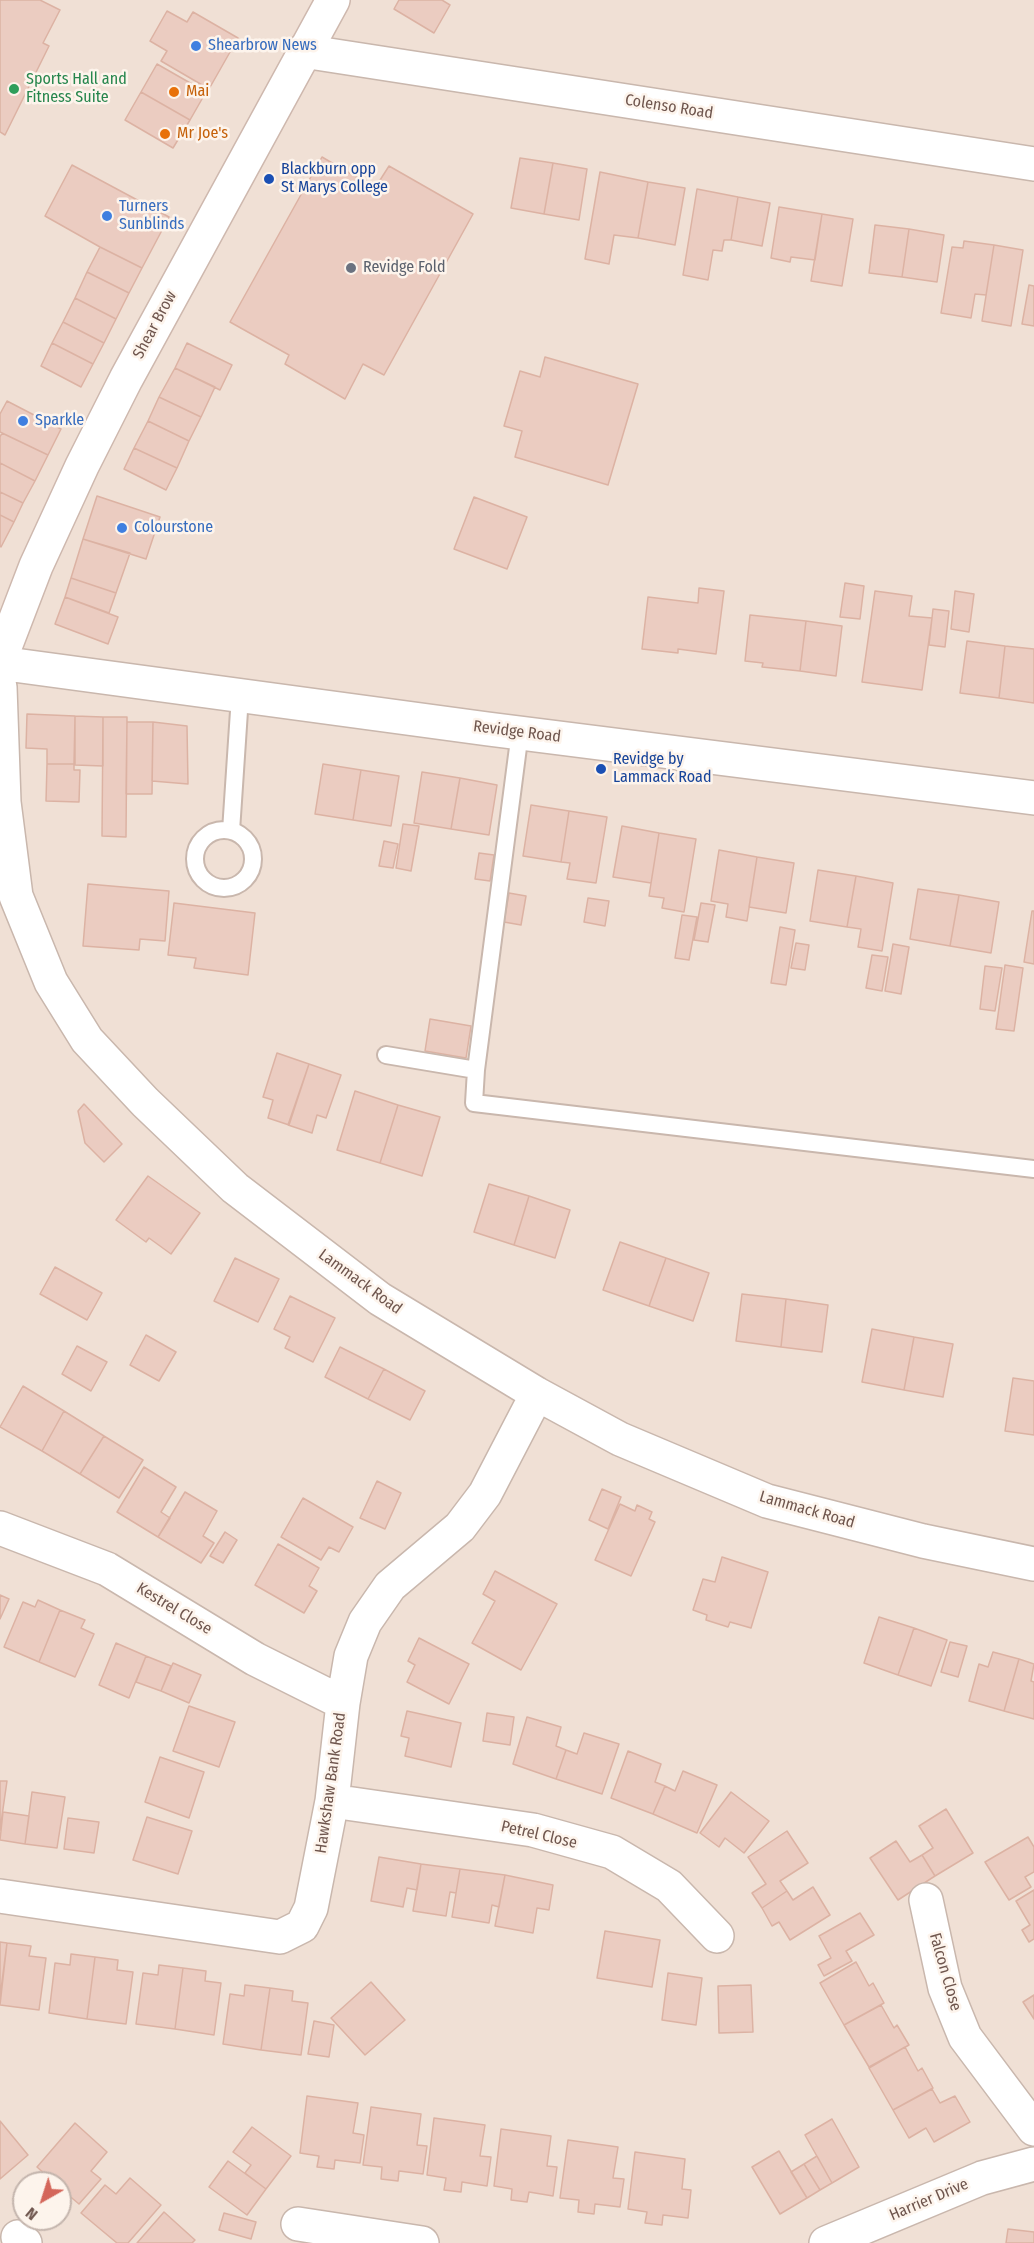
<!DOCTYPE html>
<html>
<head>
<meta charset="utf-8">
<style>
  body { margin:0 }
  #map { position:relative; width:1034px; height:2243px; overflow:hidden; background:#f9efe6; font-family:"Fira Sans Condensed",sans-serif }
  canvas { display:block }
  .north { position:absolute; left:12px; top:2171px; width:60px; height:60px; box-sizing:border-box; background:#fdf4ec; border:2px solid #c4b5ad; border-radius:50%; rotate:219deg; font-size:16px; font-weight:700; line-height:24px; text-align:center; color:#6f564e }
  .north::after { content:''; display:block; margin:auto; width:21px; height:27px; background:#d4665a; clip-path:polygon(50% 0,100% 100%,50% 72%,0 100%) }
</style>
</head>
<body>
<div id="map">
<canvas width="1034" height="2243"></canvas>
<div class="north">N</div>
</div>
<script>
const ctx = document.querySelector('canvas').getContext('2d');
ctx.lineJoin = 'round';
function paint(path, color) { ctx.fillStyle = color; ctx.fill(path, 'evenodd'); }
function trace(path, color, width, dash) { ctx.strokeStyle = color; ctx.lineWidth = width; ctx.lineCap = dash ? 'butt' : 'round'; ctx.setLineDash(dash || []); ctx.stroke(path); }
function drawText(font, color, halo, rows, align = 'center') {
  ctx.font = font + ' "Fira Sans Condensed",sans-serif'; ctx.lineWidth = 5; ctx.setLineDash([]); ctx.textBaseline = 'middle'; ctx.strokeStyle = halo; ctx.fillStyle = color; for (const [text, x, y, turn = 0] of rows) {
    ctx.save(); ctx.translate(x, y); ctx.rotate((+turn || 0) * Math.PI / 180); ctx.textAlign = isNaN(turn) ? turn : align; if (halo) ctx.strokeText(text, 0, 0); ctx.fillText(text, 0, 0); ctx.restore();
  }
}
paint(new Path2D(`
  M0 0H1034V2243H0ZM24 2183H60V2219H24Z`), '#f0e0d5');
const building = new Path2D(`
  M0 0H40L60 10 43 43 49 46 5 135 0 132Z
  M399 0H442L450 5 434 33 394 9Z
  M167 11 187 22 193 12 238 38 209 89 161 61 167 51 150 41Z
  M157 64 206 92 190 120 141 92Z
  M141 92 190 120 173 148 125 120Z
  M322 157 375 188 389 166 473 214 384 375 363 364 345 399 285 364 289 355 230 322Z
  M520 158 553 163 544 214 511 208Z
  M553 163 587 169 579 220 544 214Z
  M72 165 169 217 142 268 100 247 45 216Z
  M600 172 648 182 638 238 614 235 609 264 585 259Z
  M648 182 685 188 675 245 638 238Z
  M697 189 738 197 731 240H724L722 251 713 250 708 280 683 275Z
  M738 197 770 203 762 246 731 240Z
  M779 207 822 214 815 260 791 257 790 262 771 258Z
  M822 214 853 219 842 286 811 281Z
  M875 225 909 229 902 277 869 273Z
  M909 229 944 235 937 282 902 277Z
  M964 241 994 245 986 295 975 294 971 318 941 313 952 247 963 248Z
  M994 245 1023 250 1011 326 982 321Z
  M100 247 142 268 129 293 87 272Z
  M87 272 129 293 116 319 75 298Z
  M1029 285 1034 286V326L1022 324Z
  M75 298 116 319 104 343 63 322Z
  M63 322 104 343 93 364 52 343Z
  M52 343 93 364 81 387 41 366Z
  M187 343 232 365 220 390 175 368Z
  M545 357 638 384 608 485 515 457 522 431 504 426 520 371 540 377Z
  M175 368 215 387 201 417 159 397Z
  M159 397 201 417 189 441 148 421Z
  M7 401 61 429 48 455 0 432V414Z
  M148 421 189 441 177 468 134 448Z
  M2 433 48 455 35 481 0 463V437Z
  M134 448 177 468 166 490 124 469Z
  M0 463 35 481 23 503 0 492Z
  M0 492 23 503 14 522 0 515Z
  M97 496 160 517 146 559 83 539Z
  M474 497 527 517 507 569 454 549Z
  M0 515 14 522 1 547 0 546Z
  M83 539 130 553 116 593 71 578Z
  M71 578 116 593 109 613 65 597Z
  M845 583 864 586 860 619 840 617Z
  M699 588 724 591 716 654 678 649V653L642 649 648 597 698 603Z
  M875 591 912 596 909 616 932 618 922 690 862 682Z
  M955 591 974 594 969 632 951 629Z
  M65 597 118 617 108 644 55 624Z
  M933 609 949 611 945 647 929 645Z
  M750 615 806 621 800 671 762 667 763 663 745 661Z
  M806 621 842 626 836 676 800 671Z
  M967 641 1005 646 999 698 960 693Z
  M1005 646 1034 649V703L999 698Z
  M27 714 75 716 74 764H47V749L26 748Z
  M75 716 103 717V766L75 765Z
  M103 717H127L126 837 102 836Z
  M127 722H153L152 794H126Z
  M153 722 187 726 188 784 152 781Z
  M47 764H74V770H80L79 802 46 801Z
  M323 764 361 770 353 820 315 814Z
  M361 770 399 776 391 826 353 820Z
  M422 772 460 778 451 829 414 823Z
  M460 778 497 785 489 835 451 829Z
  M531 805 569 811 561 862 523 856Z
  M569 811 607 817 596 883 567 879 570 863 561 862Z
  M403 824 419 826 411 871 396 868Z
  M622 826 659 833 651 883 613 877Z
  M659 833 696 839 684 912 662 908 664 898 649 896Z
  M384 841 398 844 393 868 379 866Z
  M719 850 757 857 747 921 726 917 728 904 711 901Z
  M479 853 494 855 490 881 475 879Z
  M757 857 794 863 786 913 749 907Z
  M818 870 856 876 847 927 810 921Z
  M856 876 893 883 882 951 858 947 861 929 847 927Z
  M88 884 169 891 165 941 140 939 139 950 83 946Z
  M918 889 959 895 950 946 910 939Z
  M509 893 526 896 521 925 504 922Z
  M959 895 999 902 991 953 950 946Z
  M588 898 609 901 605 926 584 922Z
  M174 903 255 913 248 975 194 968 196 958 168 955Z
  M701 903 715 905 708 942 694 940Z
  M1032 911H1034V964L1024 962Z
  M682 915 697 917 689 960 675 958Z
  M780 927 795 930 786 985 771 983Z
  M796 943 809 945 805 970 791 968Z
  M893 944 909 947 901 994 885 991Z
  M872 955 888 957 882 991 866 988Z
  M1005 965 1023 968 1014 1031 996 1029Z
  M985 966 1002 968 995 1011 980 1009Z
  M430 1019 471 1026 466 1058 425 1051Z
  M277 1053 309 1064 289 1125 268 1118 273 1100 263 1097Z
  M309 1064 341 1075 326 1118 317 1115 312 1133 288 1125Z
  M355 1091 398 1105 380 1163 337 1150Z
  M84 1104 122 1144 104 1162 85 1143 78 1111Z
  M398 1105 440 1117 422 1176 380 1163Z
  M148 1176 200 1213 171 1254 149 1238 146 1242 116 1220Z
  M489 1184 529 1196 514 1245 474 1232Z
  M529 1196 570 1210 555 1258 514 1245Z
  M620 1242 666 1258 649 1306 603 1290Z
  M235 1258 279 1279 258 1322 214 1301Z
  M666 1258 709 1273 693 1321 649 1306Z
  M55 1267 102 1293 87 1320 40 1294Z
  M742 1294 786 1299 781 1347 736 1341Z
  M290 1296 335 1318 313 1362 285 1348 290 1337 274 1329Z
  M786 1299 828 1305 822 1352 781 1347Z
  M872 1329 914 1337 904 1390 862 1382Z
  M146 1335 176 1352 159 1381 130 1365Z
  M914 1337 953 1344 943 1397 904 1390Z
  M77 1346 107 1362 91 1391 62 1374Z
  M340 1347 384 1369 368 1399 325 1377Z
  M384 1369 425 1391 410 1420 368 1399Z
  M1013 1378 1034 1381V1435L1005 1431Z
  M23 1386 64 1411 42 1451 0 1427Z
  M64 1411 104 1436 80 1474 42 1451Z
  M104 1436 143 1460 119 1498 80 1474Z
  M144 1467 176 1487 161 1512 170 1518 158 1537 117 1512Z
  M377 1481 401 1493 385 1529 360 1518Z
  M602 1489 621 1497 608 1529 589 1520Z
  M185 1492 217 1511 203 1536 214 1543 201 1563 158 1537Z
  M303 1498 353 1527 339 1552 329 1547 321 1560 281 1537Z
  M620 1504 635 1511 637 1505 652 1512 649 1519 655 1522 631 1576 595 1560Z
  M225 1532 237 1540 223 1563 210 1556Z
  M278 1544 319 1568 309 1586 317 1591 304 1613 255 1585Z
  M722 1557 768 1572 751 1628 730 1622 728 1627 706 1620 707 1615 693 1610 703 1579 715 1582Z
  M495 1571 557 1604 521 1670 472 1643 495 1601 483 1594Z
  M0 1595 9 1599 0 1619Z
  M38 1600 60 1610 39 1662 4 1647 23 1602 35 1607Z
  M60 1610 85 1620 81 1628 94 1634 75 1677 39 1662Z
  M879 1617 914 1628 898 1675 864 1663Z
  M914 1628 947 1640 931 1686 898 1675Z
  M419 1638 469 1664 449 1704 407 1682 415 1665 408 1661Z
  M950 1642 967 1646 958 1677 941 1672Z
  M116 1643 146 1656 129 1698 99 1685Z
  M993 1652 1019 1659 1004 1711 969 1701 979 1664 988 1667Z
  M146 1656 171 1666 161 1691 136 1682Z
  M1019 1659 1034 1664 1031 1681 1034 1682V1719L1004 1711Z
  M173 1663 201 1675 189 1703 161 1691Z
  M189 1706 235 1722 219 1767 173 1751Z
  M407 1711 461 1723 451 1767 405 1756 409 1738 401 1736Z
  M487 1713 514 1717 510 1745 483 1741Z
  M527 1717 561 1727 556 1746 566 1750 556 1779 513 1764Z
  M584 1733 619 1744 602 1794 556 1779 566 1750 577 1754Z
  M628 1751 661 1764 655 1782 665 1786 653 1814 611 1798Z
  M160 1757 204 1772 189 1818 145 1802Z
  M683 1771 717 1785 697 1833 653 1814 665 1786 675 1791Z
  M0 1781H7L0 1830Z
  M32 1792 65 1797 57 1848 25 1844Z
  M731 1792 769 1821 744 1853 725 1838 719 1847 700 1833Z
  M946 1809 973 1853 935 1876 922 1855 933 1848 919 1826Z
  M3 1812 29 1816 25 1844 0 1840Z
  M147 1817 192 1831 178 1874 133 1860Z
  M68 1818 99 1822 94 1853 64 1849Z
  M787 1831 808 1863 780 1881 787 1891 762 1908 752 1893 766 1884 748 1857Z
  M1028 1837 1034 1847V1872L1025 1877 1031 1887 1009 1900 985 1862Z
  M896 1841 910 1862 922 1855 935 1876 898 1900 870 1858Z
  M379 1857 421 1864 417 1890 407 1888 403 1907 371 1901Z
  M421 1864 460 1869 456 1893 450 1892 446 1916 413 1911Z
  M460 1869 505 1875 499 1907 492 1905 489 1923 452 1917Z
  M505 1875 553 1885 549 1910 537 1908 533 1933 495 1926Z
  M813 1887 830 1915 790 1940 779 1922 772 1926 762 1908 787 1891 793 1900Z
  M1034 1890V1939L1029 1942 1022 1930 1030 1925 1016 1901Z
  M860 1913 874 1935 846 1951 852 1961 824 1976 818 1965 831 1958 819 1936Z
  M605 1931 660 1940 652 1987 597 1978Z
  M0 1942 7 1943 0 1997Z
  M7 1943 31 1946 29 1956 46 1958 39 2010 0 2005Z
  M71 1954 95 1957 87 2019 49 2013 55 1963 70 1965Z
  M95 1957 118 1960 117 1970 133 1972 126 2024 87 2019Z
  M856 1962 869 1986 873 1983 884 2003 844 2025 820 1983Z
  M159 1965 183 1968 175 2029 136 2024 143 1973 158 1975Z
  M183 1968 206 1971 205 1981 221 1983 214 2035 175 2029Z
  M668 1973 702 1978 696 2025 662 2020Z
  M371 1982 405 2020 365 2055 331 2018Z
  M245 1985 270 1988 261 2050 223 2044 230 1994 244 1996Z
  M751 1985 753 2032 719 2033 718 1986Z
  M270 1988 293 1991 292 2001 308 2003 301 2055 261 2050Z
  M1034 1995V2019L1023 2002Z
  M881 2005 894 2028 897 2025 909 2045 869 2067 844 2025Z
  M314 2021 334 2025 329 2057 308 2054Z
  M905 2047 918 2071 922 2068 933 2088 893 2110 869 2068Z
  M932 2089 940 2103 955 2096 970 2122 934 2142 926 2128 909 2138 893 2110Z
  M307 2096 358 2103 353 2133 364 2135 360 2163 335 2160 334 2169 317 2167 319 2156 300 2153Z
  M371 2107 421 2114 417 2145 427 2146 423 2174 399 2171 398 2181 381 2179 382 2167 363 2165Z
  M434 2118 485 2125 480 2156 491 2157 487 2186 462 2182 461 2192 444 2190 446 2178 427 2175Z
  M832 2119 859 2167 832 2183 805 2135Z
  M0 2121 28 2155 0 2179Z
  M75 2123 107 2152 91 2171 101 2179 79 2204 60 2188V2183H55L37 2167Z
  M252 2127 291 2156 266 2189 245 2173 251 2165 233 2152Z
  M501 2129 551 2136 547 2166 557 2167 553 2196 529 2192 527 2202 511 2200 512 2189 494 2186Z
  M568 2140 618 2147 613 2178 624 2179 620 2207 595 2204 594 2214 578 2212 579 2200 560 2198Z
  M779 2151 807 2198 780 2214 752 2167Z
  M635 2152 685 2159 682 2189 691 2190 688 2218 663 2215 662 2225 645 2223 647 2212 628 2209Z
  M817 2156 832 2183 820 2190 804 2164Z
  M228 2161 266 2189 247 2215 209 2187Z
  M804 2164 820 2190 807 2198 791 2172Z
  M130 2178 161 2205 128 2243H117L81 2213 105 2185 116 2194Z
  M164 2212 195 2240 192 2243H137Z
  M224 2213 256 2222 251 2239 219 2230Z
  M1008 2229 1034 2232V2243H1006Z`);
paint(building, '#ebccc1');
trace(building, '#dcb2a3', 1.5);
const service = new Path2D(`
  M520 732 476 1070 474 1103 1034 1169
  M195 859a29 29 0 1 1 58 0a29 29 0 1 1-58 0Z
  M231 831 240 696
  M386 1055 476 1070`);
const minor = new Path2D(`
  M303 51 1034 164
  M0 663 488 729 1034 798
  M0 687 4 802 16 896 51 982 87 1040 145 1102 235 1188 380 1299 537 1394 620 1439 767 1501 923 1541 1034 1564
  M0 1528 107 1569 255 1659 343 1703
  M332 1801 533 1830 612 1852 669 1886 717 1936
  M0 1896 280 1937 302 1926 311 1908 332 1801 343 1703 351 1656 365 1622 390 1586 460 1527 485 1494 537 1394
  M926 1900 945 1988 965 2037 1034 2129
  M298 2224 422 2243
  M18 2237 25 2243
  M826 2243 982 2178 1034 2164`);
const secondary = new Path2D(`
  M0 660 36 566 82 466 126 379 333 0`);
trace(service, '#c9b7ad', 20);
trace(minor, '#c9b7ad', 36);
trace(secondary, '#ceb8ae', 36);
trace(service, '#fff', 16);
trace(minor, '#fff', 33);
trace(secondary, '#fff', 33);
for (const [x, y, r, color] of [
  [196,46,6,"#3f7fe0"],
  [14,89,6,"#2e9e5b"],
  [174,92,6,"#e8710a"],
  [165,134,6,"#e8710a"],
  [269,179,6,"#1a4fb4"],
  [107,216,6,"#3f7fe0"],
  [351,268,6,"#6b7280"],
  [23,421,6,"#3f7fe0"],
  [122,528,6,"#3f7fe0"],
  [601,769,6,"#1a4fb4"]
]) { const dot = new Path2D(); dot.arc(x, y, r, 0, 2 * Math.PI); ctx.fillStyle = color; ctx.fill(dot); trace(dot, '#fdf4ec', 2); }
drawText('16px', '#366cbe', '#fdf4ec', [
  ["Shearbrow News",208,46],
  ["Turners",119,207],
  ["Sunblinds",119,225],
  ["Sparkle",35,421],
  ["Colourstone",134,528]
], 'left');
drawText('16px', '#27864d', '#fdf4ec', [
  ["Sports Hall and",26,80],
  ["Fitness Suite",26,98]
], 'left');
drawText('16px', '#c56008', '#fdf4ec', [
  ["Mai",186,92],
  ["Mr Joe's",177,134]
], 'left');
drawText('16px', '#6f564e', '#fdf4ec', [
  ["Colenso Road",669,107,9],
  ["Shear Brow",155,325,-62],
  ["Revidge Road",517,732,7],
  ["Lammack Road",360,1282,36],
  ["Lammack Road",807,1510,16],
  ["Kestrel Close",174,1609,31],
  ["Hawkshaw Bank Road",331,1783,-82],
  ["Petrel Close",539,1835,13],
  ["Falcon Close",945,1972,74],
  ["Harrier Drive",929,2200,-23]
]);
drawText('16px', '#164399', '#fdf4ec', [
  ["Blackburn opp",281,170],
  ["St Marys College",281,188],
  ["Revidge by",613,760],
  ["Lammack Road",613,778]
], 'left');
drawText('16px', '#5b616d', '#fdf4ec', [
  ["Revidge Fold",363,268]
], 'left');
</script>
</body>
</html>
